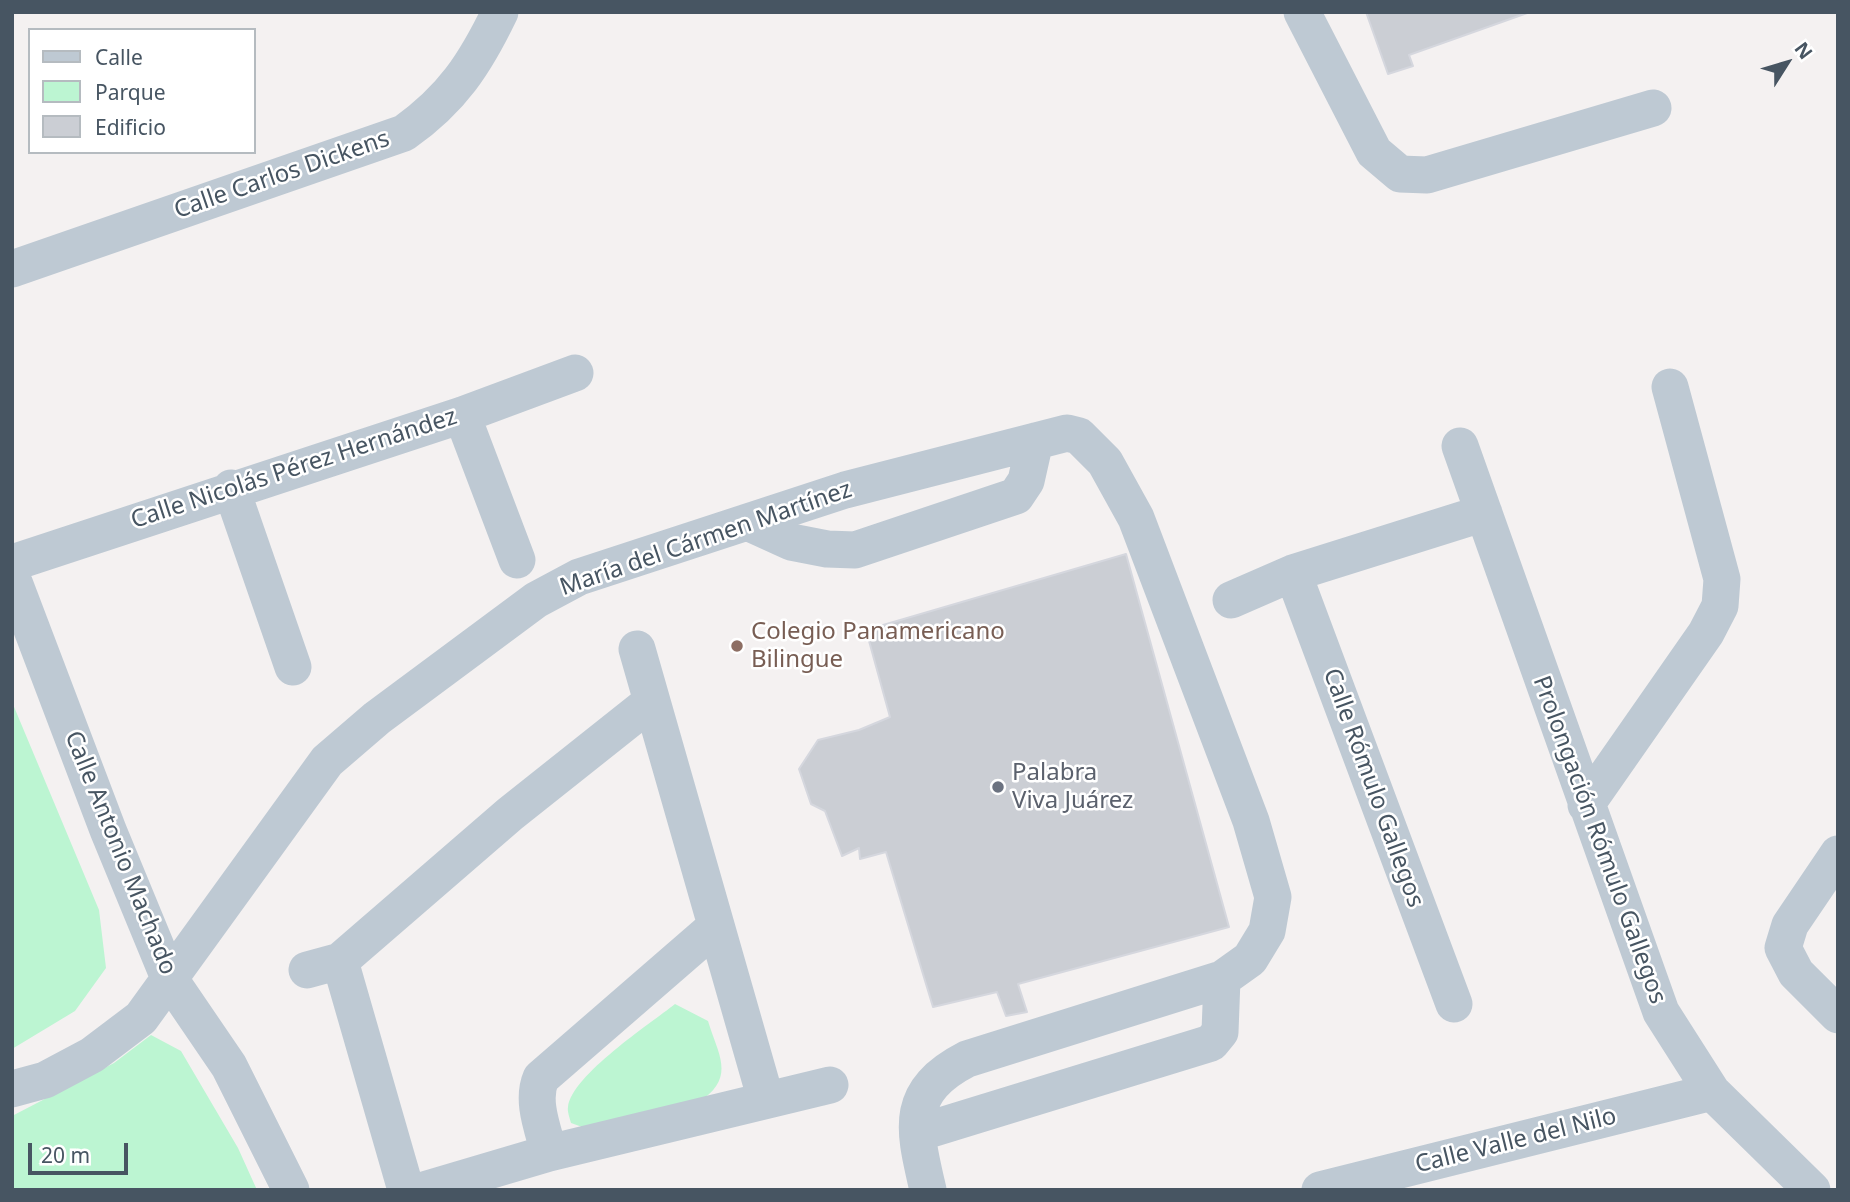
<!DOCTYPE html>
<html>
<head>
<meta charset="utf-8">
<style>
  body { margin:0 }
  #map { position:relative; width:1850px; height:1202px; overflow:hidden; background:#f4f1f1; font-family:"Noto Sans",sans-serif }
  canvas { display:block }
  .frame { position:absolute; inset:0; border:14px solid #475562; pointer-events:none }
  .legend { position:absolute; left:28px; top:28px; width:228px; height:126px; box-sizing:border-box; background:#fff; border:2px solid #b5bbc0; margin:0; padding:9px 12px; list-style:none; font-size:21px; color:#475562 }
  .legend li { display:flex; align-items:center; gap:14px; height:35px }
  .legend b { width:35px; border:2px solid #b5bbc0 }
  .north { position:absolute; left:1752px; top:28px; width:70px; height:70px; -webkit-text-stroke:5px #fff; paint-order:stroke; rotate:53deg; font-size:19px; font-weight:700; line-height:28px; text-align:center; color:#475562 }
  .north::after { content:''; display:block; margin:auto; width:24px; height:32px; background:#475562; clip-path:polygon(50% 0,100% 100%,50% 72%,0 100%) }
  .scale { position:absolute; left:28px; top:1143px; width:100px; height:32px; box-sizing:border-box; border:4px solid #475562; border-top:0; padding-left:9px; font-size:21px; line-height:24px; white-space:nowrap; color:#475562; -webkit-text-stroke:5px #fff; paint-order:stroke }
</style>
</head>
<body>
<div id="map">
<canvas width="1850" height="1202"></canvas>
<div class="frame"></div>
<ul class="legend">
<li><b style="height:9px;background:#bec9d3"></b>Calle</li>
<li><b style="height:19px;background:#bcf5d2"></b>Parque</li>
<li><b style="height:19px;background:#cbced4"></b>Edificio</li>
</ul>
<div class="north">N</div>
<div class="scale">20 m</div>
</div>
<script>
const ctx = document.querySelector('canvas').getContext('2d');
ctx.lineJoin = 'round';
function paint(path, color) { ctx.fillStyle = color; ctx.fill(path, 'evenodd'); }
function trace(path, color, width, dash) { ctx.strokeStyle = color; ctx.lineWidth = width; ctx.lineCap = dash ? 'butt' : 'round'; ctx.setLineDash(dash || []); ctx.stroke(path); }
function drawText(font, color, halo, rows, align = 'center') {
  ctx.font = font + ' "Noto Sans",sans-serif'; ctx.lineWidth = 5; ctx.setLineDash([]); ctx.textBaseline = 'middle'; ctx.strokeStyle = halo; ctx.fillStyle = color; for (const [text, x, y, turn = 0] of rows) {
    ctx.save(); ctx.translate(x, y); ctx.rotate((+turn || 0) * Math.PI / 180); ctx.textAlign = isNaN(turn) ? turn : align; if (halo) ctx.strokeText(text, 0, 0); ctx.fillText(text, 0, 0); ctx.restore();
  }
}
paint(new Path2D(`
  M12 702 99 910 106 968 75 1011 12 1049Z
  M675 1004 708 1021C718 1054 735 1076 703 1099L585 1128 571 1123C570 1119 567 1111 568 1107 572 1075 650 1024 675 1004Z
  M151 1035 181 1051 238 1148 257 1190H12V1116L114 1063Z`), '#bcf5d2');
const building = new Path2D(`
  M1366 12H1530L1409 55 1413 66 1388 74Z
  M1126 554 1229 927 1018 984 1027 1012 1006 1016 997 992 933 1007 886 852 860 859 859 848 842 856 825 811 811 804 799 769 818 740 859 730 890 717 866 630Z`);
paint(building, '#cbced4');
trace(building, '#d5d7de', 2);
trace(new Path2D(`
  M1302 12 1374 152 1400 174 1427 175 1653 108
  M12 269 404 133C452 99 475 64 500 12
  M462 415 517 560
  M1460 446 1661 1012 1712 1092 1812 1190
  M231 488 293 667
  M747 522 791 542 827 549 855 550 1016 496 1026 481 1035 441
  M12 563 462 415 575 373
  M1293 573 1454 1004
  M12 577 108 830 169 978 229 1066 291 1190
  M1231 600 1293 573 1484 513
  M637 649 766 1100
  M1586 805 1706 633 1720 606 1722 579 1670 387
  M1838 854 1790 925 1783 948 1796 973 1838 1015
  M307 970 340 961
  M12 1089 45 1080 92 1055 141 1018 327 761 377 718 536 600 579 577 845 490 1067 433 1079 436 1105 462 1136 518 1251 821 1273 897 1267 931 1250 959 1222 979 967 1059C903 1092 914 1129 928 1190
  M918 1133 1211 1043 1220 1032 1222 979
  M549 1153C543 1129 531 1101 541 1078L714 928
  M406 1190 340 961 510 814 651 702
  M424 1190 549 1153 830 1085
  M1320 1190 1712 1092`), '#bec9d3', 37);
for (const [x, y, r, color] of [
  [737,646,7,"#8d6e63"],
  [998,787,7,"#6b7280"]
]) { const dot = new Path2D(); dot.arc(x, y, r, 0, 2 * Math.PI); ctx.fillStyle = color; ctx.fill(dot); trace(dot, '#fff', 2.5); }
drawText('24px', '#475562', '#fff', [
  ["Calle Carlos Dickens",282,175,-19],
  ["Calle Nicolás Pérez Hernández",294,469,-18],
  ["María del Cármen Martínez",706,539,-19],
  ["Calle Rómulo Gallegos",1373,788,70],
  ["Prolongación Rómulo Gallegos",1599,840,70],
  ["Calle Antonio Machado",120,853,68],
  ["Calle Valle del Nilo",1516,1141,-14]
]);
drawText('24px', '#785e54', '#fff', [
  ["Colegio Panamericano",751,632],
  ["Bilingue",751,660]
], 'left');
drawText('24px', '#5b616d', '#fff', [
  ["Palabra",1012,773],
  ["Viva Juárez",1012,801]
], 'left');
</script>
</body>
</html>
